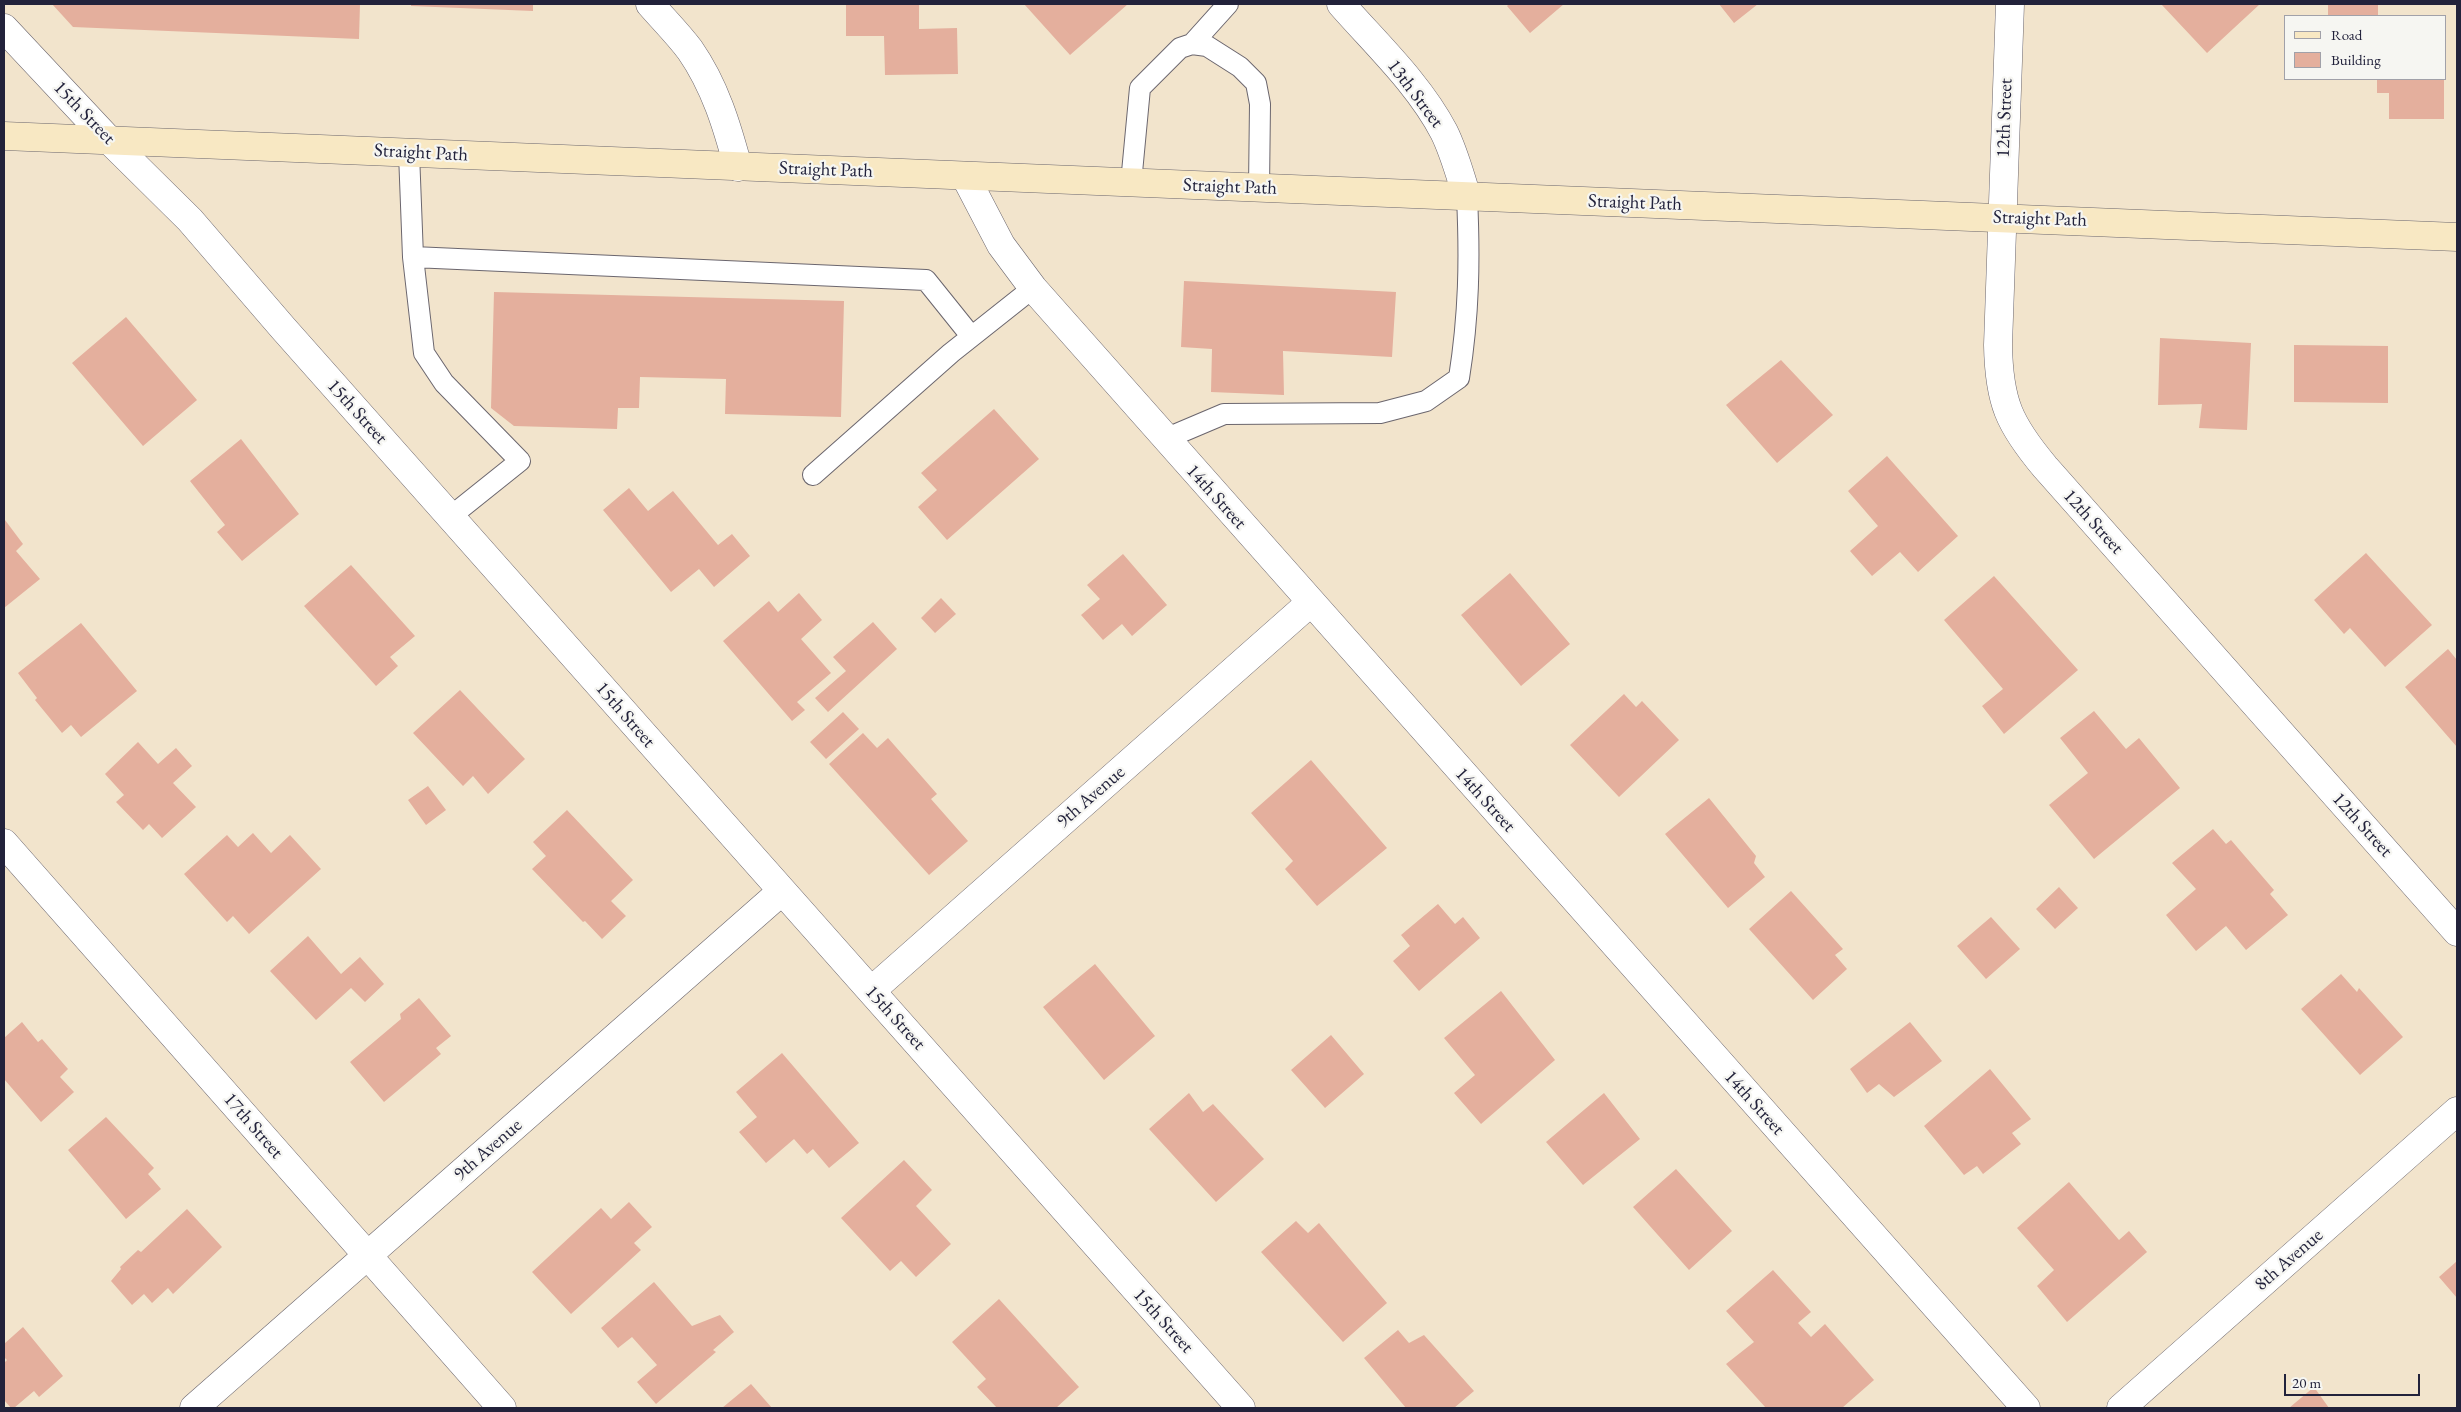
<!DOCTYPE html>
<html>
<head>
<meta charset="utf-8">
<style>
  body { margin:0 }
  #map { position:relative; width:2461px; height:1412px; overflow:hidden; background:#f2e4cc; font-family:"EB Garamond",serif }
  canvas { display:block }
  .frame { position:absolute; inset:0; border:5px solid #22223b; pointer-events:none }
  .legend { position:absolute; left:2284px; top:15px; width:162px; height:65px; box-sizing:border-box; background:#f6f6f2; border:1px solid #a1a1a9; margin:0; padding:6px 9px; list-style:none; font-size:15px; color:#22223b }
  .legend li { display:flex; align-items:center; gap:10px; height:25px }
  .legend b { width:25px; border:1px solid #a1a1a9 }
  .scale { position:absolute; left:2284px; top:1374px; width:136px; height:22px; box-sizing:border-box; border:2px solid #22223b; border-top:0; padding-left:6px; font-size:15px; line-height:18px; white-space:nowrap; color:#22223b; -webkit-text-stroke:4px #f6f6f2; paint-order:stroke }
</style>
</head>
<body>
<div id="map">
<canvas width="2461" height="1412"></canvas>
<div class="frame"></div>
<ul class="legend">
<li><b style="height:6px;background:#f8e8c3"></b>Road</li>
<li><b style="height:14px;background:#e4af9d"></b>Building</li>
</ul>
<div class="scale">20 m</div>
</div>
<script>
const ctx = document.querySelector('canvas').getContext('2d');
ctx.lineJoin = 'round';
function paint(path, color) { ctx.fillStyle = color; ctx.fill(path, 'evenodd'); }
function trace(path, color, width, dash) { ctx.strokeStyle = color; ctx.lineWidth = width; ctx.lineCap = dash ? 'butt' : 'round'; ctx.setLineDash(dash || []); ctx.stroke(path); }
function drawText(font, color, halo, rows, align = 'center') {
  ctx.font = font + ' "EB Garamond",serif'; ctx.lineWidth = 4.5; ctx.setLineDash([]); ctx.textBaseline = 'middle'; ctx.strokeStyle = halo; ctx.fillStyle = color; for (const [text, x, y, turn = 0] of rows) {
    ctx.save(); ctx.translate(x, y); ctx.rotate((+turn || 0) * Math.PI / 180); ctx.textAlign = isNaN(turn) ? turn : align; if (halo) ctx.strokeText(text, 0, 0); ctx.fillText(text, 0, 0); ctx.restore();
  }
}
paint(new Path2D(`
  M52 4H360L359 39 73 27Z
  M411 4H533V11L411 6Z
  M846 4H919V29L957 28 958 74 885 75 884 36H846Z
  M1024 4H1128L1070 55Z
  M1509 4H1564L1530 33 1507 6Z
  M1719 4H1758L1734 23Z
  M2161 4H2260L2207 53Z
  M2328 4H2378V16H2328Z
  M2377 79H2444V119H2389V93H2377Z
  M1184 281 1396 292 1392 357 1283 351 1284 395 1211 392 1212 349 1181 347Z
  M494 292 844 301 841 417 725 414 726 379 640 377 639 408H618L617 429 514 426 491 408Z
  M126 317 197 400 143 446 72 363Z
  M2160 338 2251 343 2247 430 2199 428 2202 404 2158 405Z
  M2294 345 2388 346V403L2294 402Z
  M1781 360 1833 415 1777 463 1726 405Z
  M994 409 1039 459 947 540 918 507 937 490 921 473Z
  M241 439 299 514 242 561 217 532 225 525 190 481Z
  M1887 456 1958 536 1918 572 1900 552 1872 576 1850 551 1878 526 1848 491Z
  M629 488 648 511 673 491 718 545 732 534 750 556 714 587 699 569 671 592 603 510Z
  M5 520 23 544 16 551 40 579 4 608Z
  M2366 553 2432 625 2385 667 2350 628 2344 634 2314 600Z
  M1123 554 1167 605 1132 636 1122 624 1103 640 1081 615 1100 599 1087 585Z
  M351 565 415 636 390 657 398 666 376 686 304 606Z
  M1510 573 1570 644 1521 686 1461 615Z
  M1994 576 2078 670 2004 734 1982 706 2003 689 1944 620Z
  M799 593 822 620 801 639 831 673 797 702 805 710 792 721 723 641 769 601 778 612Z
  M941 598 956 614 935 633 921 618Z
  M873 622 897 649 828 712 815 698 846 671 833 657Z
  M81 623 137 691 81 737 71 725 62 733 35 700 37 698 18 673Z
  M2448 649 2457 660V747L2405 687Z
  M460 690 525 759 488 794 473 776 463 786 413 733Z
  M1624 694 1636 707 1642 701 1679 740 1619 797 1570 745Z
  M2094 711 2126 749 2139 738 2180 788 2094 859 2049 805 2088 773 2060 738Z
  M843 712 859 729 826 759 810 742Z
  M863 733 877 748 888 738 937 794 931 799 968 841 929 875 829 764Z
  M138 742 158 764 176 748 192 766 173 783 196 807 162 838 149 824 143 830 116 802 124 795 105 774Z
  M1311 760 1387 848 1317 906 1285 869 1293 861 1251 813Z
  M428 786 446 810 426 825 408 800Z
  M1709 798 1756 856 1754 863 1765 877 1728 908 1665 834Z
  M567 810 633 880 611 901 626 916 602 939 585 921 583 922 532 869 546 856 533 842Z
  M2213 829 2226 844 2231 840 2274 890 2270 894 2288 915 2246 950 2226 926 2196 951 2166 915 2196 889 2172 863Z
  M253 833 271 853 290 835 321 869 249 934 233 916 227 922 184 874 227 835 238 847Z
  M2059 887 2078 908 2055 929 2036 909Z
  M1791 891 1843 949 1835 955 1847 969 1813 1000 1749 929Z
  M1438 904 1455 924 1463 917 1480 938 1419 991 1393 961 1410 946 1401 935Z
  M1991 917 2020 949 1986 979 1957 946Z
  M308 936 341 974 360 957 384 984 365 1002 351 988 316 1020 270 971Z
  M1095 964 1155 1036 1104 1080 1043 1007Z
  M2341 974 2357 992 2359 988 2403 1037 2360 1075 2301 1009Z
  M1501 991 1555 1060 1481 1124 1454 1093 1475 1075 1444 1038Z
  M419 998 451 1036 436 1048 441 1054 384 1102 350 1062 401 1019 400 1014Z
  M22 1022 38 1042 42 1039 68 1069 60 1077 74 1092 41 1122 4 1079V1038Z
  M1910 1022 1942 1061 1894 1097 1879 1084 1867 1093 1850 1069Z
  M1331 1035 1364 1074 1325 1108 1291 1070Z
  M782 1053 859 1143 829 1168 813 1149 807 1154 794 1139 766 1163 739 1132 757 1117 736 1092Z
  M1990 1069 2031 1119 2012 1133 2021 1144 1983 1174 1977 1166 1964 1175 1924 1126Z
  M1189 1093 1203 1112 1213 1104 1264 1159 1216 1202 1149 1129Z
  M1604 1093 1640 1139 1583 1185 1546 1142Z
  M106 1117 154 1168 148 1174 161 1189 126 1219 68 1150Z
  M904 1160 932 1190 916 1206 951 1244 916 1277 901 1261 890 1271 841 1218Z
  M1676 1169 1732 1231 1689 1270 1633 1207Z
  M2069 1182 2119 1240 2129 1231 2147 1252 2067 1322 2037 1286 2054 1270 2017 1228Z
  M629 1202 652 1227 634 1243 641 1250 571 1314 532 1272 601 1208 611 1219Z
  M187 1209 222 1247 173 1294 168 1288 152 1303 144 1294 132 1305 111 1281 121 1269 120 1267 138 1250 141 1252Z
  M1296 1221 1308 1233 1319 1223 1387 1303 1343 1342 1261 1252Z
  M2457 1261V1298L2439 1277Z
  M1773 1270 1811 1312 1798 1323 1811 1337 1825 1324 1874 1380 1842 1408H1766L1726 1364 1754 1342 1726 1311Z
  M654 1282 692 1326 720 1315 734 1332 713 1350 716 1352 656 1404 637 1382 657 1365 632 1337 618 1348 601 1328Z
  M999 1299 1079 1387 1056 1408H997L977 1387 986 1379 952 1342Z
  M23 1327 63 1376 39 1397 34 1391 14 1408H11L4 1400V1363L7 1360 4 1357V1344Z
  M1398 1330 1409 1343 1424 1335 1474 1391 1454 1408H1406L1364 1358Z
  M751 1384 772 1408H722Z
  M2314 1387 2329 1408H2289Z`), '#e4af9d');
const lane = new Path2D(`
  M1192 44 1207 46 1240 67 1256 83 1260 104 1259 188
  M409 153 413 257
  M1131 183 1140 88 1180 48 1192 44 1228 4
  M1165 439 1224 414 1380 413 1426 401 1459 378C1469 315 1470 260 1467 197
  M813 475 951 353 1033 288
  M450 517 520 461 444 383 424 353 413 257 926 280 971 336`);
const street = new Path2D(`
  M650 4C663 19 678 34 690 50 715 86 727 126 738 167
  M1341 4C1376 44 1419 84 1444 132 1454 152 1460 175 1467 197
  M2010 4 1998 345C1999 402 2009 424 2045 467L2457 932
  M4 28 107 138 190 220 283 328 1241 1408
  M965 176 1001 245 1033 288 2026 1408
  M4 843 502 1408
  M871 991 1310 603
  M194 1408 782 891
  M2121 1408 2457 1111`);
const secondary = new Path2D(`
  M4 136 2457 237`);
trace(lane, '#6b666e', 22);
trace(street, '#6b666e', 29);
trace(secondary, '#6b666e', 29);
trace(lane, '#fff', 20);
trace(street, '#fff', 28);
trace(secondary, '#f8e8c3', 28);
drawText('19px', '#22223b', '#f6f6f2', [
  ["13th Street",1415,94,53],
  ["15th Street",84,113,46],
  ["12th Street",2005,118,-88],
  ["Straight Path",421,153,3],
  ["Straight Path",826,170,2],
  ["Straight Path",1230,187,2],
  ["Straight Path",1635,203,2],
  ["Straight Path",2040,219,2],
  ["15th Street",357,412,48],
  ["14th Street",1216,497,48],
  ["12th Street",2093,522,48],
  ["15th Street",625,715,49],
  ["9th Avenue",1091,797,-41],
  ["14th Street",1485,800,48],
  ["12th Street",2362,825,48],
  ["15th Street",895,1018,48],
  ["14th Street",1754,1103,48],
  ["17th Street",253,1126,49],
  ["9th Avenue",488,1150,-41],
  ["8th Avenue",2289,1260,-41],
  ["15th Street",1163,1321,48]
]);
</script>
</body>
</html>
